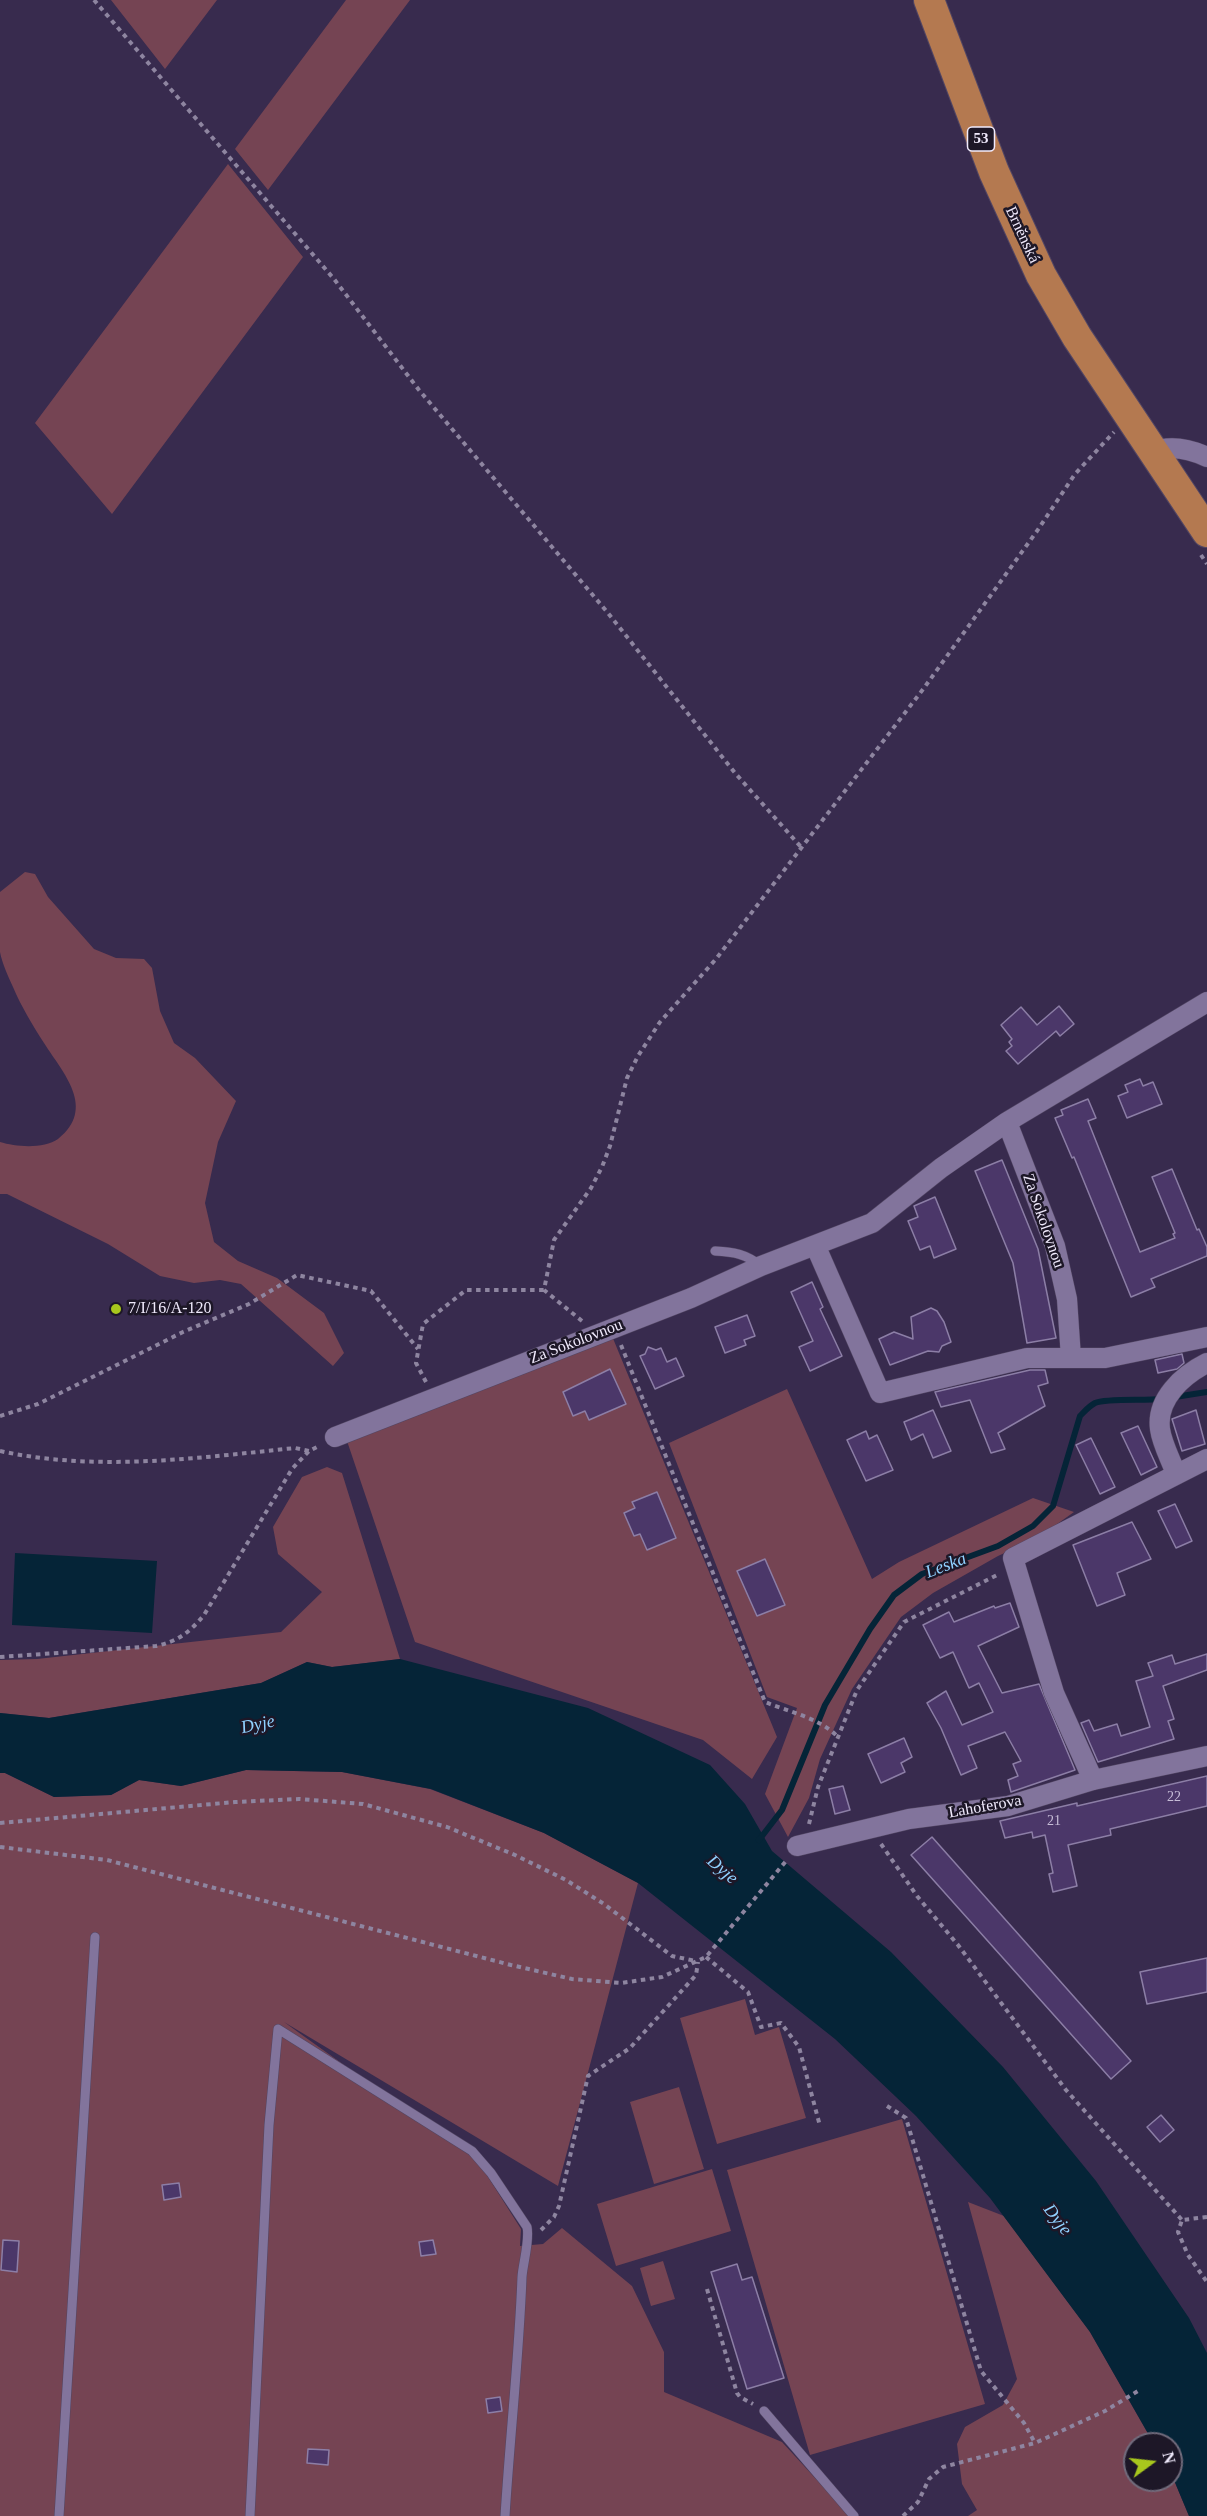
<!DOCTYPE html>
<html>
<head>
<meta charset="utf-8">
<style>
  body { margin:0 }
  #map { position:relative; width:1207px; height:2516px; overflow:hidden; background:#382b4e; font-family:Georgia,serif }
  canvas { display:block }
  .north { position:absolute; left:1123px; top:2432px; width:60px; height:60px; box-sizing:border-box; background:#1d1727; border:2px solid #716b7c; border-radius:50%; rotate:75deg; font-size:16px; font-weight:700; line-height:24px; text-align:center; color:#f0eafc }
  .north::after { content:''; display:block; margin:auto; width:21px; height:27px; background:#a8c71d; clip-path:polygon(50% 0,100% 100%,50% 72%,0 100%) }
</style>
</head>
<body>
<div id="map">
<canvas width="1207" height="2516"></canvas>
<div class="north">N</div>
</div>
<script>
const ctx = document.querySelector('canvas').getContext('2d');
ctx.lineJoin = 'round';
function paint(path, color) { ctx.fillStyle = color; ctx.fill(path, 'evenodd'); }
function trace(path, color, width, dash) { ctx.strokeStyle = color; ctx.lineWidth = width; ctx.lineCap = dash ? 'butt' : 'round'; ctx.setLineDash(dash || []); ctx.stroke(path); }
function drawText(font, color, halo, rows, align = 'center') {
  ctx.font = font + ' Georgia,serif'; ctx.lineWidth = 5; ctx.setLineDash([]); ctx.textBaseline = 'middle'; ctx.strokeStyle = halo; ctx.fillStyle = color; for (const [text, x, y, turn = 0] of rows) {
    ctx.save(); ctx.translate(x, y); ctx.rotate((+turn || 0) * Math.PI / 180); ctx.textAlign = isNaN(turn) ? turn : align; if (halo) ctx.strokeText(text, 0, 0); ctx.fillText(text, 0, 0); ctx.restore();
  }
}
paint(new Path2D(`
  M111 0H217L165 69Z
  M346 0H410L268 190 235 149Z
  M228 164 303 257 112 514 35 423Z
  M25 872 35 874 48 897 94 949 116 958 144 959 152 968 160 1011 174 1043 195 1058 236 1101 218 1142 205 1203 214 1242 238 1261 277 1278 324 1313 344 1353 333 1366 241 1284 220 1280 194 1283 160 1276 108 1244 7 1194H0V1142C16 1147 44 1149 58 1139 97 1108 63 1073 44 1043 33 1026 21 1006 13 987 8 976 2 963 0 952 0 933 0 911 0 892Z
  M612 1336 777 1737 752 1779 703 1740 415 1642 347 1441Z
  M787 1389 872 1579 899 1562 1033 1498 1074 1512 1039 1537 998 1556 933 1593 901 1617 852 1689 820 1759 809 1798 788 1837 765 1794 797 1708 767 1697 669 1443Z
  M327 1467 342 1473 400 1659 332 1667 307 1662 261 1683 49 1718 0 1713V1660L37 1659 281 1632 322 1592 278 1554 273 1527 302 1477Z
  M246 1770 342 1772 430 1789 544 1833 638 1883 558 2186 284 2022 478 2161 521 2229 520 2246 543 2244 562 2228 632 2286 664 2352V2392L782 2442 850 2516H0V1773H5L54 1797 111 1795 139 1780 181 1786Z
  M745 1999 755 2035 779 2027 806 2118 717 2144 680 2018Z
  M679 2087 704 2169 654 2184 630 2102Z
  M902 2119 985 2404 810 2455 727 2170Z
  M712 2169 731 2231 616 2266 597 2204Z
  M968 2202 1004 2216 1090 2332 1154 2444H1135V2480H1171V2473L1189 2516H968L977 2510 962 2484 957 2444 965 2427 1003 2405 1017 2379Z
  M663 2261 675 2299 651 2306 640 2268Z`), '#754453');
paint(new Path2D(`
  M15 1553 157 1561 152 1633 12 1625Z
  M400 1659 588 1708 710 1765 745 1804 772 1851 891 1952 1003 2067 1096 2181 1189 2318 1207 2353V2516H1189L1171 2473V2444H1154L1090 2332 990 2198 916 2116 835 2039 638 1883 544 1833 431 1789 342 1772 246 1770 181 1786 139 1780 111 1795 54 1797 5 1773H0V1713L49 1718 261 1683 307 1662 332 1667Z`), '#052437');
trace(new Path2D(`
  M1175 1397 1207 1392
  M759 1840 782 1810 825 1705 870 1629 894 1595 922 1574 998 1546 1033 1526 1053 1506 1080 1416C1085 1411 1089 1406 1095 1403 1107 1398 1145 1401 1162 1399`), '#052437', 6);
const building = new Path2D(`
  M1059 1006 1074 1024 1060 1036 1056 1031 1018 1064 1006 1051 1012 1046 1009 1042 1012 1039 1001 1025 1021 1007 1037 1025Z
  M1140 1079 1143 1086 1153 1082 1162 1104 1127 1118 1118 1096 1128 1092 1125 1085Z
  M1088 1099 1096 1118 1088 1121 1140 1252 1175 1238 1173 1234 1175 1233 1152 1177 1172 1169 1197 1230 1199 1229 1207 1247V1256L1151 1279 1155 1287 1131 1297 1074 1157 1072 1158 1055 1118 1063 1115 1061 1110Z
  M1002 1160 1038 1249 1056 1338 1027 1343 1013 1263 975 1171Z
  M935 1197 956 1249 934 1258 930 1246 920 1250 908 1221 918 1217 914 1206Z
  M812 1282 823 1307 820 1309 842 1356 810 1371 799 1347 813 1341 791 1292Z
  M931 1308 937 1311 944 1322 951 1342 942 1346 939 1352 928 1351 890 1365 879 1339 894 1332 913 1339 911 1317Z
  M747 1315 755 1336 744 1340 746 1345 725 1353 715 1327Z
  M648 1347 656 1350 661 1348 667 1362 676 1358 684 1376 655 1389 640 1356 645 1354Z
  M1182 1354 1184 1363 1177 1369 1158 1373 1155 1360Z
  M610 1369 626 1404 589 1420 585 1411 573 1416 563 1392Z
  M1030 1370H1045L1048 1383 1038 1386 1045 1406 998 1433 1005 1449 991 1453 970 1400 941 1407 935 1392Z
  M933 1410 951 1451 933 1458 923 1434 911 1440 904 1422Z
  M1196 1410 1205 1444 1182 1451 1172 1419Z
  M1138 1426 1157 1467 1141 1475 1121 1433Z
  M866 1431 869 1439 877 1435 893 1470 866 1481 847 1440Z
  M1091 1438 1115 1487 1100 1494 1076 1445Z
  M657 1492 676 1538 647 1550 640 1534 634 1536 624 1513 635 1508 632 1502Z
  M1175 1504 1192 1541 1176 1548 1158 1511Z
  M1132 1522 1151 1559 1117 1573 1125 1595 1097 1606 1073 1545Z
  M765 1559 785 1605 757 1616 737 1571Z
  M1010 1603 1019 1627 978 1646 1002 1693 1039 1684 1075 1770 1011 1792 1008 1780 1018 1776 1013 1764 1021 1761 1005 1732 968 1746 977 1768 961 1775 941 1728 927 1703 946 1691 962 1725 993 1712 979 1683 969 1688 953 1652 940 1658 923 1625 949 1612 954 1622 994 1606 995 1608Z
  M1207 1654V1670L1163 1686 1174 1719 1168 1721 1174 1739 1098 1762 1081 1723 1089 1720 1094 1731 1117 1724 1121 1736 1150 1727 1136 1681 1153 1676 1148 1663 1172 1655 1175 1664Z
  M904 1738 912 1757 901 1763 905 1772 881 1783 868 1754Z
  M1207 1776V1806L1110 1829 1111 1835 1068 1845 1077 1886 1053 1892 1049 1874 1053 1873 1045 1835 1033 1838 1032 1832 1005 1838 1000 1821 1077 1803V1806Z
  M843 1786 850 1810 835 1814 829 1789Z
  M932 1837 1131 2061 1111 2079 911 1855Z
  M1207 1958V1992L1147 2004 1140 1972Z
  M1161 2115 1174 2130 1160 2142 1147 2127Z
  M179 2183 181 2197 164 2200 162 2185Z
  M3 2240 19 2241 17 2272 1 2270Z
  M433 2240 436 2254 421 2256 419 2242Z
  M737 2264 742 2280 752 2277 784 2378 747 2389 711 2272Z
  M500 2397 502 2411 488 2413 486 2399Z
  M308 2449 329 2450 328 2465 307 2463Z`);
paint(building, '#4b3769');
trace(building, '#8c7ea6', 1.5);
const lane = new Path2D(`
  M715 1251C734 1252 746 1254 761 1266
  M764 2411 854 2516
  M59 2516 95 1937
  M250 2516 269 2125 278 2029 472 2151 491 2173 527 2227C530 2240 523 2263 522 2277 519 2357 510 2436 505 2516`);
const street = new Path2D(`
  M1152 452C1170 445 1190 449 1207 457
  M1007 1122 1055 1246 1067 1299 1071 1358
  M816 1247 880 1393 1027 1358H1105L1207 1337
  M335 1437 691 1298 761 1266 872 1223 941 1168 1007 1122 1207 1002
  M1176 1474C1171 1460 1162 1444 1160 1429 1156 1399 1183 1375 1207 1363
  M1093 1780 1054 1693 1013 1558 1207 1459
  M797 1846 909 1819 1008 1806 1093 1780 1207 1756`);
const primary = new Path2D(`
  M929 0 994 172 1041 275 1077 337 1207 532`);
trace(lane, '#524663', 10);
trace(street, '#524663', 21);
trace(primary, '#524663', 32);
trace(new Path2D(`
  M94 0 334 279 419 390 608 613 735 773 801 847
  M1201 555 1207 564
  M582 1321 544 1290 554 1240 591 1188 602 1167 610 1146 627 1078 638 1056 660 1022 716 959 924 688 1037 531 1075 474 1114 432
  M621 1345 765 1702C787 1711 819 1718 837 1736
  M426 1382 416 1363 423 1324 466 1290H544
  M0 1416 38 1404 183 1332 249 1304 297 1275 371 1291 418 1349
  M0 1451C97 1472 197 1458 295 1448L309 1451
  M0 1657 156 1646C178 1641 189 1633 204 1615L292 1469 309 1451 319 1446
  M0 1823 235 1802 299 1799 363 1804 447 1827 515 1855 566 1880 604 1904 672 1956 696 1961
  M809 1824 818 1787 857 1690 904 1622 999 1574
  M881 1844 917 1896 958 1945 1066 2090 1182 2220
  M0 1847 107 1860 511 1965 572 1979 621 1983 662 1977 706 1957 786 1861
  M706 1957 748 1992 761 2027 781 2023 799 2047 820 2126
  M887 2106 906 2118 981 2371 1024 2423 1035 2443
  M1207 2217 1182 2220 1178 2232 1188 2255 1207 2282
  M541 2230 554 2217 559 2206 588 2076 630 2048 696 1975 698 1962
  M707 2289 737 2393 740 2397 753 2404
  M903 2516 918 2502 929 2479 943 2467 1035 2443 1105 2411 1138 2391`), '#8e85a0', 4, [4.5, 4.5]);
trace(lane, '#82749c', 9);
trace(street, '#82749c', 20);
trace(primary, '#b47950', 30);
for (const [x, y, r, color] of [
  [116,1309,6,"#a8c71d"]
]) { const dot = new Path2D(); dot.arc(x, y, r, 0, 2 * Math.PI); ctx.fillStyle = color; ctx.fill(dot); trace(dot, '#1d1727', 2); }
drawText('14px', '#c7bdd7', null, [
  ["22",1174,1797],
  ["21",1054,1821]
]);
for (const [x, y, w] of [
  [981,139,27]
]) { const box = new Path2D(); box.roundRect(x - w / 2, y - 12, w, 24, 4.5); ctx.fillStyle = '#1d1727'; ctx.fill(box); trace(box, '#f0eafc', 1.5); }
drawText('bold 15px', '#f0eafc', null, [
  ["53",981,139]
]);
drawText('16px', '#f0eafc', '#1d1727', [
  ["Brněnská",1022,235,65],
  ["Za Sokolovnou",1043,1221,71],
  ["Za Sokolovnou",576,1342,-21],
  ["Lahoferova",985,1807,-10]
]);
drawText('16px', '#f0eafc', '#1d1727', [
  ["7/I/16/A-120",128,1309]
], 'left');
drawText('italic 18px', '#90d1ff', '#1d1727', [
  ["Leska",946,1566,-21],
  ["Dyje",258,1725,-12],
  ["Dyje",722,1870,41],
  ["Dyje",1057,2220,53]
]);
</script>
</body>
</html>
